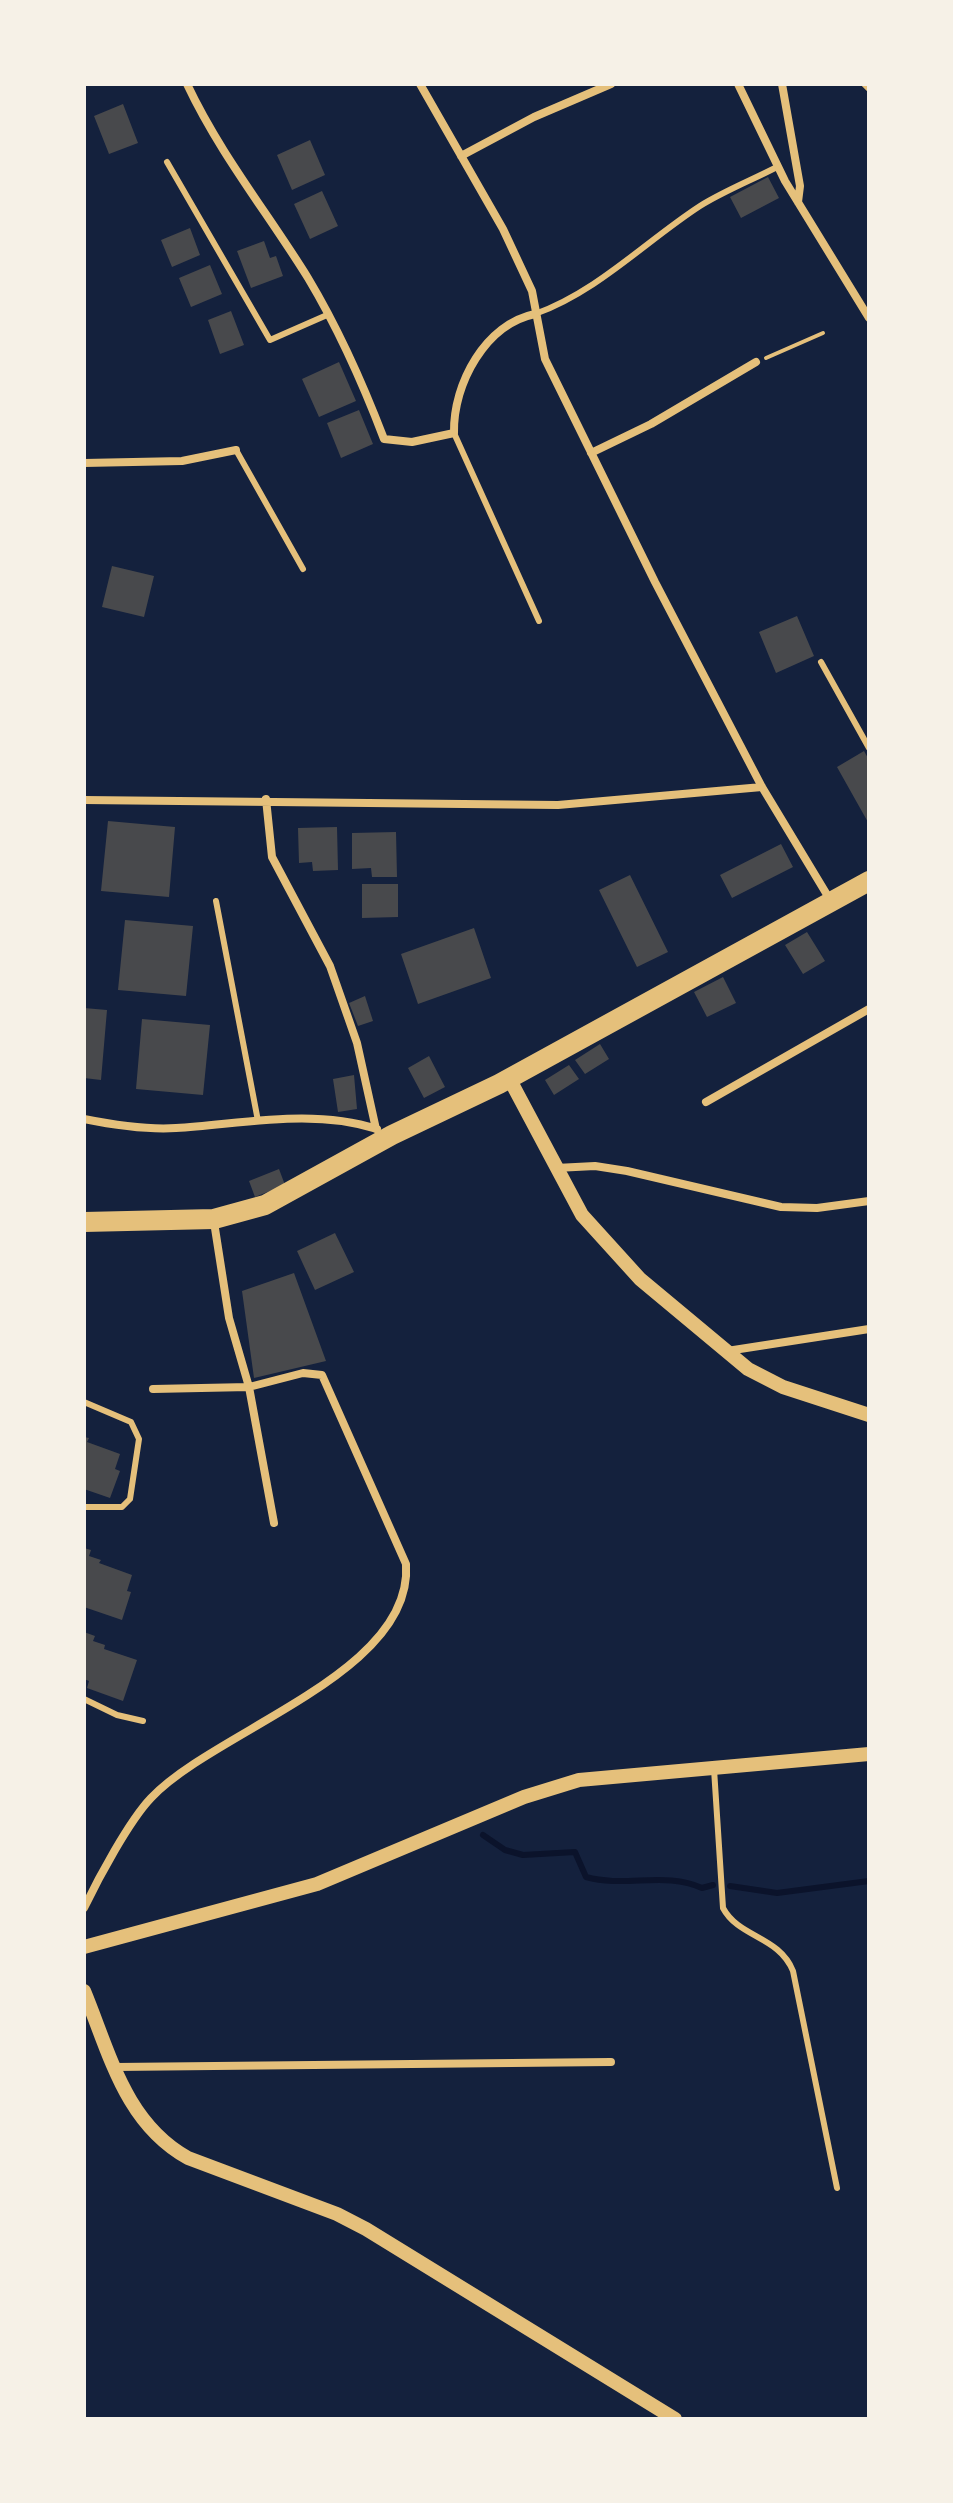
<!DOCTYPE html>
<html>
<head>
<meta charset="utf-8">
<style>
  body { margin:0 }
  #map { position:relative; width:953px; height:2503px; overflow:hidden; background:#14213d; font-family:"Open Sans",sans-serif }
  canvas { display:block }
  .frame { position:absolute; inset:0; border:86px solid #f6f1e7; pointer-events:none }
</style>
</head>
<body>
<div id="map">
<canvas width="953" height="2503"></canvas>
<div class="frame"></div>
</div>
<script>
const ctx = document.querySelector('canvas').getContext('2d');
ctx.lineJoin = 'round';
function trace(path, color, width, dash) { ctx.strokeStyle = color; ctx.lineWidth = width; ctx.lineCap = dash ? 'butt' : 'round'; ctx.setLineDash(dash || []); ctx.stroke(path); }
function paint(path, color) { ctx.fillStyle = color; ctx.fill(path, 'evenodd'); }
trace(new Path2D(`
  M483 1835 505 1850 523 1855 575 1852 586 1877C625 1888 666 1871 702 1888L713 1885
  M730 1886 777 1893 869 1881`), '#0b132b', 6);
paint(new Path2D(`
  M123 104 138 143 109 154 94 116Z
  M310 140 325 175 292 190 277 155Z
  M768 177 779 198 741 218 730 197Z
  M322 191 338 226 310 239 294 204Z
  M190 228 200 255 172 267 161 240Z
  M264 241 270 258 276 256 283 276 251 288 237 251Z
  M210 265 222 294 191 307 179 278Z
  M231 311 244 345 220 354 208 320Z
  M339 362 356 401 319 417 302 379Z
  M359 410 373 444 341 458 327 423Z
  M112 566 154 576 144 617 102 607Z
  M797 616 814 656 776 673 759 632Z
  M864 751 869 760V824L837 767Z
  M108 821 175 827 169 897 101 891Z
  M337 827 338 870 313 871 312 862 299 863 298 828Z
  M396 832 397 877H372L371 868 352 869V833Z
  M781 844 793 867 732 898 720 875Z
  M630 875 668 952 637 967 599 890Z
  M362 884H398V917L362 918Z
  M125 920 193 926 186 996 118 990Z
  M474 928 491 978 418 1004 401 954Z
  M807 932 825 961 803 974 785 945Z
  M723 977 736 1003 707 1017 694 992Z
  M365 996 373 1021 358 1026 349 1003Z
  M84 1008 107 1010 101 1080 84 1078Z
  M142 1019 210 1025 203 1095 136 1089Z
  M600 1044 609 1059 585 1074 575 1060Z
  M429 1056 445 1087 424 1098 408 1068Z
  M569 1065 579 1079 554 1095 545 1080Z
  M354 1075 357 1109 338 1112 333 1079Z
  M279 1169 285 1185 255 1197 249 1181Z
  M335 1233 354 1272 315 1290 297 1251Z
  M294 1273 326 1361 254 1378 242 1291Z
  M84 1437 89 1438 87 1442 120 1454 115 1469 120 1471 110 1498 84 1489Z
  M84 1548 91 1550 89 1556 101 1560 99 1563 132 1575 127 1591 131 1592 122 1620 84 1607Z
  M84 1632 95 1636 93 1641 105 1645 104 1649 137 1660 123 1701 87 1688 89 1681 84 1679Z`), '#48494c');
trace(new Path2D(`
  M766 358 823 333`), '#e5c07b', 4);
trace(new Path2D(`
  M864 84 869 89
  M167 162 270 340 327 315
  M535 314C597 292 646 241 700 206 724 191 752 180 777 167
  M454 433 539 621
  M236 450 303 569
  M821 662 869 748
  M216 901 258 1121
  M84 1402 131 1422 139 1439 130 1499 122 1507H84
  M84 1699 117 1715 143 1721
  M714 1769 723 1908C739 1938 779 1936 793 1971L837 2188`), '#e5c07b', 6);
trace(new Path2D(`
  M187 84C220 154 267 212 308 278 338 328 363 384 384 439L412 442 454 433C453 383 486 324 535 314
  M420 84 503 229 532 291 545 359 655 582 762 787 832 903
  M738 84 785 181 869 318
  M782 84 800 186 798 202
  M461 156 534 117 611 84
  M591 453 651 424 756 362
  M84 463 182 461 236 450
  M266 799 272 857 330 966 357 1043 376 1129
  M84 800 558 805 762 787
  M706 1102 869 1009
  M84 1119C114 1125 145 1130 176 1128 242 1124 313 1108 377 1129
  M556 1168 595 1166 627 1171 781 1207 817 1208 869 1201
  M214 1222 229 1318 249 1387 274 1523
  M727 1351 869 1329
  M84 1908C98 1879 129 1821 151 1798 215 1730 414 1673 406 1564L322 1375 303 1373 249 1387 153 1389
  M115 2067 611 2062`), '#e5c07b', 8);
trace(new Path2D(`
  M509 1078 582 1215 640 1279 748 1369 783 1387 869 1415
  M84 1947 317 1884 524 1797 579 1780 869 1754
  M84 1991C110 2054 125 2123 188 2158L337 2214 366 2229 675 2419`), '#e5c07b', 14);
trace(new Path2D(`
  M84 1222 214 1219 265 1205 392 1135 499 1084 869 881`), '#e5c07b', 20);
</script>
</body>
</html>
